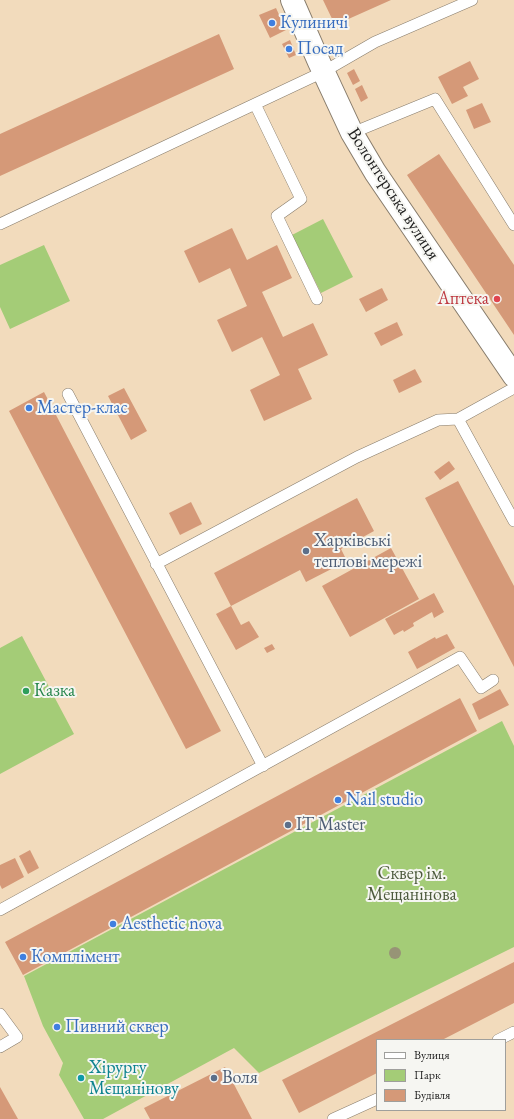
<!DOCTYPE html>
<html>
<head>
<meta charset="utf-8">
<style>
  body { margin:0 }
  #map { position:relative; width:514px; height:1119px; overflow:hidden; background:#f2dbbc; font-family:"EB Garamond",serif }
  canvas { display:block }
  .legend { position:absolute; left:376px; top:1039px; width:130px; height:72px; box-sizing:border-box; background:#f6f6f2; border:1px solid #9f9f9c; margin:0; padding:5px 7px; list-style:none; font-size:12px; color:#1c1c1c }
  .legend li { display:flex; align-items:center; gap:8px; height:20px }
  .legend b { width:20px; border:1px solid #9f9f9c }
</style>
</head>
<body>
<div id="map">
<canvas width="514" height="1119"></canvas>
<ul class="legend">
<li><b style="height:5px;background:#fff"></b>Вулиця</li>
<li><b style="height:11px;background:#a4cc77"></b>Парк</li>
<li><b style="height:11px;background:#d59978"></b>Будівля</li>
</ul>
</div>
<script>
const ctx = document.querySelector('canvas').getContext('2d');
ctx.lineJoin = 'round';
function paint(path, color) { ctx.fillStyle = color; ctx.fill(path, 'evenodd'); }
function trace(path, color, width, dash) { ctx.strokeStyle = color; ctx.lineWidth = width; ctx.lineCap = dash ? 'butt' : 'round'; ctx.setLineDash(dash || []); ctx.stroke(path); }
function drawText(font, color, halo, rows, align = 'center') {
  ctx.font = font + ' "EB Garamond",serif'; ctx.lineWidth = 4; ctx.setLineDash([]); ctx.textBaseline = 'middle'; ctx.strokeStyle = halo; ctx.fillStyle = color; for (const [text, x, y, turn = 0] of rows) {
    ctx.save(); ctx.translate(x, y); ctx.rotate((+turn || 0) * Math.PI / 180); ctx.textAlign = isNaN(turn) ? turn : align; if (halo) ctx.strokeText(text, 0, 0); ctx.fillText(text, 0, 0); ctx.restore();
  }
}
paint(new Path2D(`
  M323 219 353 277 321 293 292 235Z
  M44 245 70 301 10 329 0 307V265Z
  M22 636 74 734 0 774V648Z
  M502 721 514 746V947L259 1073 234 1048 103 1119H84L59 1075 63 1063 43 1026 24 976Z`), '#a4cc77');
paint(new Path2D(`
  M323 0H391L335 25Z
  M276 8 286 30 270 38 259 15Z
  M219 34 234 69 0 176V134Z
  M290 40 296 55 289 58 282 44Z
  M470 61 479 79 463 87 468 96 452 104 438 77Z
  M354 69 360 81 353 85 347 73Z
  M362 85 368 98 361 102 355 89Z
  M482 103 491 122 474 129 466 110Z
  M439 154 514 265V335L407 175Z
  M232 228 247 260 277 245 292 278 262 292 283 337 313 323 328 355 298 369 312 399 264 421 250 390 280 375 262 337 232 352 217 320 247 306 230 268 199 283 184 251Z
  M382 288 388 300 366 312 359 299Z
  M397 322 403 335 381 346 374 333Z
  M415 369 422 382 399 393 393 380Z
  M124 388 147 431 131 440 108 396Z
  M44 392 221 731 186 749 9 411Z
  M449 461 455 469 440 480 434 472Z
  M458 481 514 586V667L425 498Z
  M357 498 374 531 341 549 347 561 306 582 300 570 231 606 214 573Z
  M191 502 202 524 180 535 169 513Z
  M391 548 419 599 350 637 322 586Z
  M434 593 444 612 434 618 432 612 413 623 414 626 404 632 403 630 394 635 385 619Z
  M231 606 241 625 249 621 259 637 236 650 216 614Z
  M447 634 455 648 417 669 408 652 435 637 436 639Z
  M272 644 275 649 267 653 264 648Z
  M500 689 509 705 479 720 472 704Z
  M460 698 477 731 23 975 5 942Z
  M30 850 39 868 28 874 19 856Z
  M15 858 24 877 2 889 0 885V865Z
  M514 962V1003L442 1040H377V1073L299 1113 282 1080Z
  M225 1067 252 1119H150L144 1108Z
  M0 1087 18 1119H0Z`), '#d59978');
const lane = new Path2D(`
  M255 104 301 199 277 216 317 299
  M352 133 435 99 514 225
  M0 224 323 72 375 42 472 0
  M68 394 263 766
  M458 419 514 521
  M156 564 357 457 438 420 458 419 514 388
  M0 910 460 657 481 688 493 680
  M0 1014 17 1037 0 1047
  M498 1040 514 1032
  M333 1119 377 1099`);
const primary = new Path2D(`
  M292 0 319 62 352 133 375 172 514 376`);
trace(lane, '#877c6c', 12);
trace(primary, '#877c6c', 24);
trace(lane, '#fff', 11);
trace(primary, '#fff', 22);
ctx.fillStyle = '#979476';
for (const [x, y] of [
  [395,953]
]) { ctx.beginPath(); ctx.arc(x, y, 6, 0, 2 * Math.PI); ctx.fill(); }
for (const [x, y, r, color] of [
  [272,23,4,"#3f7fe0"],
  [289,49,4,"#3f7fe0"],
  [497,299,4,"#e0444e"],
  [29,408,4,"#3f7fe0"],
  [306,551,4,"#5c6f8a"],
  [26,691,4,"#2e9e5b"],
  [338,800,4,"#3f7fe0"],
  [288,825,4,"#5c6f8a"],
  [113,924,4,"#3f7fe0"],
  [23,957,4,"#3f7fe0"],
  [57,1027,4,"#3f7fe0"],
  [81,1078,4,"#0f9aa8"],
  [214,1078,4,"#5c6f8a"]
]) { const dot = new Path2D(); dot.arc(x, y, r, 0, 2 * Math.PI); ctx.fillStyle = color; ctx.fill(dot); trace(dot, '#f6f6f2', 1.5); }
drawText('18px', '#366cbe', '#f6f6f2', [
  ["Кулиничі",280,23],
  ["Посад",297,49],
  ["Мастер-клас",37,408],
  ["Nail studio",346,800],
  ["Aesthetic nova",121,924],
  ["Комплімент",31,957],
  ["Пивний сквер",65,1027]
], 'left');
drawText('18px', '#1c1c1c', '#f6f6f2', [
  ["Волонтерська вулиця",393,194,57]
]);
drawText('18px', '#be3a42', '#f6f6f2', [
  ["Аптека",489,299]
], 'right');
drawText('18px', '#4e5e75', '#f6f6f2', [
  ["Харківські",314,541],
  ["теплові мережі",314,562],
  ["IT Master",296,825],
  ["Воля",222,1078]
], 'left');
drawText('18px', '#27864d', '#f6f6f2', [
  ["Казка",34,691]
], 'left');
drawText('18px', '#4c5a3c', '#f6f6f2', [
  ["Сквер ім.",412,874],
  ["Мещанінова",412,895]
]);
drawText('18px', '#0d838f', '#f6f6f2', [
  ["Хірургу",89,1068],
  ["Мєщанінову",89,1089]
], 'left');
</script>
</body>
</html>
